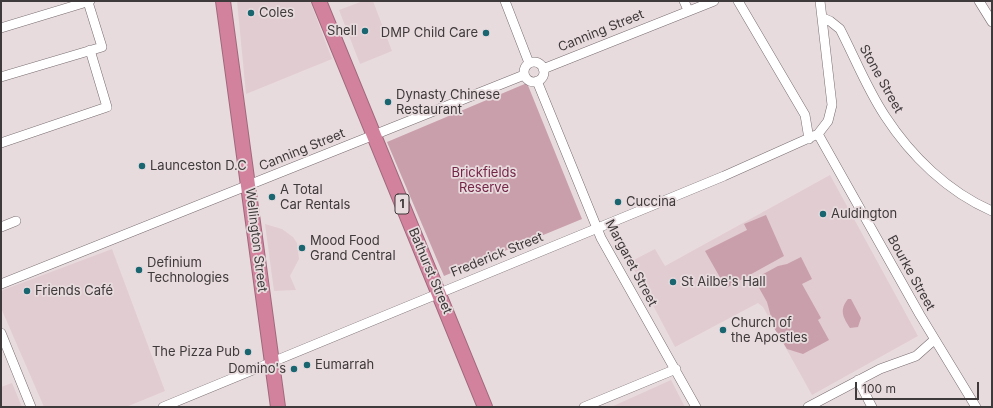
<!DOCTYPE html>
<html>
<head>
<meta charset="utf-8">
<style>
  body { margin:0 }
  #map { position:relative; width:993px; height:408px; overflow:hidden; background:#e8dbde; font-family:Inter,sans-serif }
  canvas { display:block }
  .frame { position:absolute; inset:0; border:2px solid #3e393a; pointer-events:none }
  .scale { position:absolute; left:855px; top:382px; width:124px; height:18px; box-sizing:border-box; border:2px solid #3e393a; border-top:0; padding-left:5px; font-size:12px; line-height:14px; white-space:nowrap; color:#3e393a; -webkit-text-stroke:3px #e8dbde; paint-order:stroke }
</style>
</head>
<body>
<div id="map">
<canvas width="993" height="408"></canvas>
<div class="frame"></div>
<div class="scale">100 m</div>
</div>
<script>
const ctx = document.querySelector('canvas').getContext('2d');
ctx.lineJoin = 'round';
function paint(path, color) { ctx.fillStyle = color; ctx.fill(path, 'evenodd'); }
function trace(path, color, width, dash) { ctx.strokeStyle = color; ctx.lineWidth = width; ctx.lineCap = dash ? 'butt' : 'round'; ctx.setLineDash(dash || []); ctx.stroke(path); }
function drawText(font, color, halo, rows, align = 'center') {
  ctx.font = font + ' Inter,sans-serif'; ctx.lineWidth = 3.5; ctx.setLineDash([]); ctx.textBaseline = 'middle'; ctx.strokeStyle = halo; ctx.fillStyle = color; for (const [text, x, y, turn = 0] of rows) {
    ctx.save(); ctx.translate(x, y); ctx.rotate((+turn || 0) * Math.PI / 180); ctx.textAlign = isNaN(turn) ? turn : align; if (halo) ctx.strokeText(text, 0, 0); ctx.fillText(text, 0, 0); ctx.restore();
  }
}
paint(new Path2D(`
  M237 1H310L332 59 246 94Z
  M363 1H373L392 51 360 64 339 10Z
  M830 175 918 336 812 395 763 307 758 303 675 347 630 262 655 249 665 266Z
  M265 224 282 229 293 237 297 243 299 259 290 276 296 290 274 291Z
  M112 249 165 391 126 407H44L1 308V293L3 290Z
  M671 380 685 407H611Z
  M12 383 22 407H1V387Z`), '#e1ccd2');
paint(new Path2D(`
  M527 83 582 219 444 276 387 142Z
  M766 215 784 256 726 288 705 251 747 230 744 224Z
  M801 257 812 279 802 284 821 318 818 320 829 340 803 354 787 349 774 328 767 302 754 279 778 266 787 264Z
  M848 299H851L861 318 858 327 850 328C843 317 839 310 848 299Z`), '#c99fac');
const minor = new Path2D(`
  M505 1 529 63
  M684 1 688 10
  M738 1 805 115 809 139
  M979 1 992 22
  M823 18 830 21 840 29C855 58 867 89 885 116 911 156 948 192 992 211
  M1 28 90 1
  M524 72a10 10 0 1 1 20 0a10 10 0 1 1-20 0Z
  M543 69 714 1
  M1 77 102 47 88 2
  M537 81 601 238 696 407
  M818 134 920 315 976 407
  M1 143 107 107 90 50
  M1 227 16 221
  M1 284 524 75
  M1 333 31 407
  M858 380 872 407
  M163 407 724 176 818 134 828 121 832 105 820 1
  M584 407 676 369
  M808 407 880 369 916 356 934 340`);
const highway = new Path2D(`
  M223 1 278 407
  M319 1 485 407`);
trace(minor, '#776c6f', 10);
trace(highway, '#9f687b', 16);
trace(minor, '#fff', 9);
trace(highway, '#d3829e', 14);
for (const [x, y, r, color] of [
  [251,13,4,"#1a6670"],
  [365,31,4,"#1a6670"],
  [486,33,4,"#1a6670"],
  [388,102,4,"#1a6670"],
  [142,166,4,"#1a6670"],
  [272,197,4,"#1a6670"],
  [618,202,4,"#1a6670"],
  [823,214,4,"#1a6670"],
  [302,248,4,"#1a6670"],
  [139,270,4,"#1a6670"],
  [673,282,4,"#1a6670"],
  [27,291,4,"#1a6670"],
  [723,330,4,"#1a6670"],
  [248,352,4,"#1a6670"],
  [307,365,4,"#1a6670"],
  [294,369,4,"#1a6670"]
]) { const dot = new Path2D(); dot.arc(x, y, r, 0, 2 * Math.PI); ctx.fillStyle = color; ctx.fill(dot); trace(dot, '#e8dbde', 1.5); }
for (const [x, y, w] of [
  [402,204,14]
]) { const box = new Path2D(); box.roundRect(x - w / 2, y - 10, w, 20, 3); ctx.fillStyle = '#e8dbde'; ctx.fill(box); trace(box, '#3e393a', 1); }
drawText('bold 12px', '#3e393a', null, [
  ["1",402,204]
]);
drawText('13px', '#3e393a', '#e8dbde', [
  ["Coles",259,13],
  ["Shell",357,31,"right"],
  ["DMP Child Care",478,33,"right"],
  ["Dynasty Chinese",396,95],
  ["Restaurant",396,110],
  ["Launceston D.C",150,166],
  ["A Total",280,190],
  ["Car Rentals",280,205],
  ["Cuccina",626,202],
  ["Auldington",831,214],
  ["Mood Food",310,241],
  ["Grand Central",310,256],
  ["Definium",147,263],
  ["Technologies",147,278],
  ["St Ailbe's Hall",681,282],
  ["Friends Café",35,291],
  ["Church of",731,323],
  ["the Apostles",731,338],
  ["The Pizza Pub",240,352,"right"],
  ["Eumarrah",315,365],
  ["Domino's",286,369,"right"]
], 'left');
drawText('13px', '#3e393a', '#e8dbde', [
  ["Canning Street",601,31,-22],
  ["Stone Street",881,79,61],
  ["Canning Street",302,150,-22],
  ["Wellington Street",256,240,83],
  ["Frederick Street",497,255,-22],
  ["Margaret Street",631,263,62],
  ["Bathurst Street",430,271,67],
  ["Bourke Street",911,273,61]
]);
drawText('13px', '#742546', '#e8dbde', [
  ["Brickfields",484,173],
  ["Reserve",484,188]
]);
</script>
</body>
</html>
